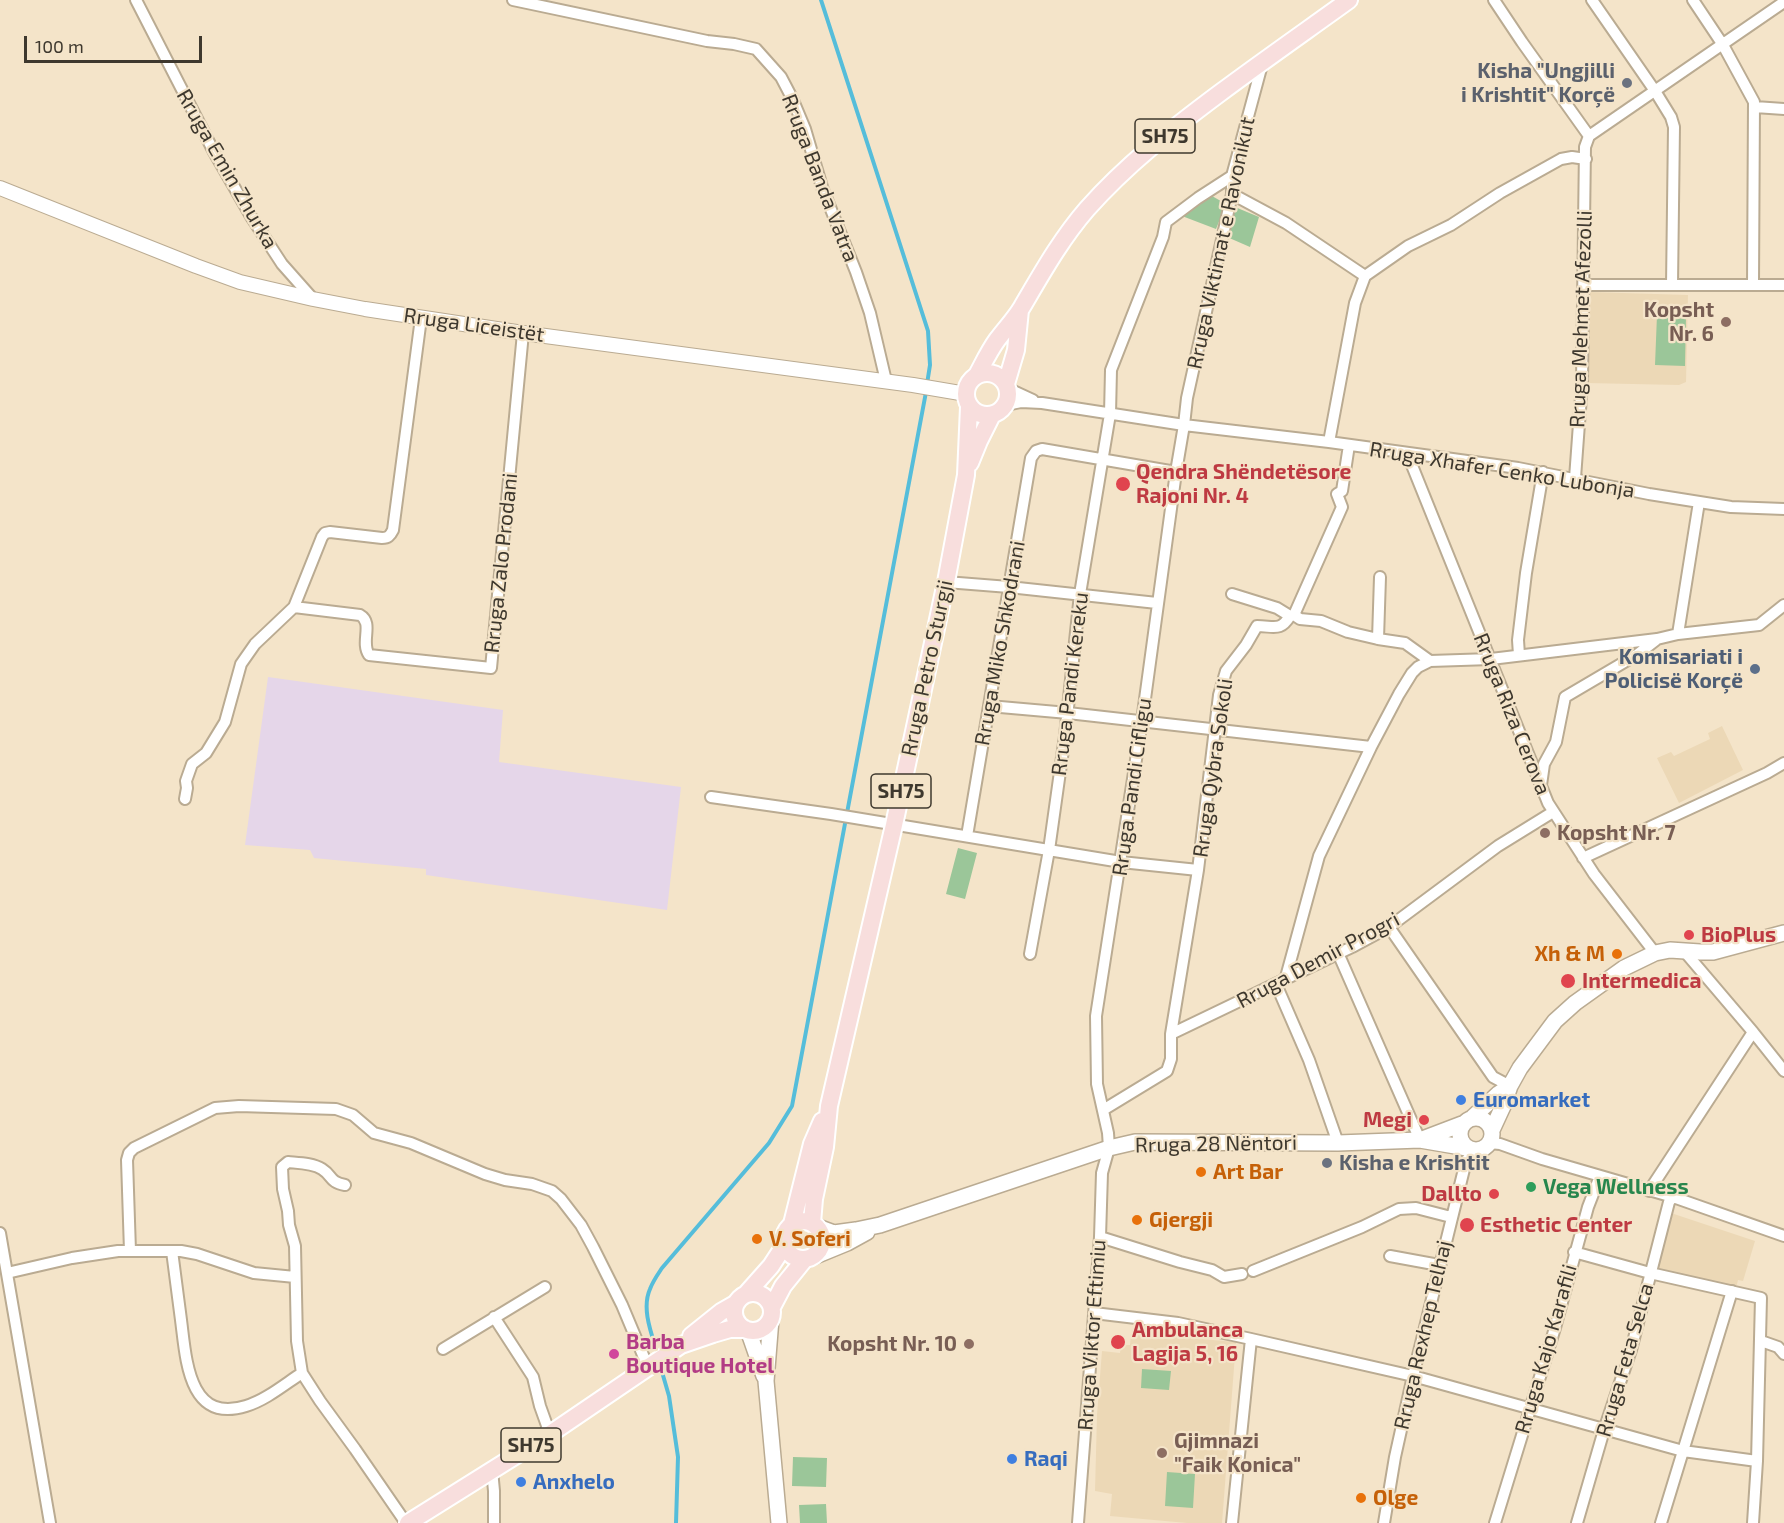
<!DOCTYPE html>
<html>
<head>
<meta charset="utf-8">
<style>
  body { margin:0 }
  #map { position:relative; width:1784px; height:1523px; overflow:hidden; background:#f4e4c9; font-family:"Exo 2",sans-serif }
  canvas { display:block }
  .scale { position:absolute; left:24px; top:36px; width:178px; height:27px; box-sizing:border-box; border:3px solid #3e382e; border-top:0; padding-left:8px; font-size:18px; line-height:21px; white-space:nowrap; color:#3e382e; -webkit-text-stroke:4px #f4e4c9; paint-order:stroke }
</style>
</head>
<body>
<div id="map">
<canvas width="1784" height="1523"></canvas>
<div class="scale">100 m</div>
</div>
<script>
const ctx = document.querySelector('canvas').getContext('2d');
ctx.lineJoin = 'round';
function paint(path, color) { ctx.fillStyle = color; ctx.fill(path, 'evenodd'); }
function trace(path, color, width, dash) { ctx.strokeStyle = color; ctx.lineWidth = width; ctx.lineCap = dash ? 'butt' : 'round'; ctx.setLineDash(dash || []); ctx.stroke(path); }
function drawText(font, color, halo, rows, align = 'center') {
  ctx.font = font + ' "Exo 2",sans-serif'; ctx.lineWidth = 4.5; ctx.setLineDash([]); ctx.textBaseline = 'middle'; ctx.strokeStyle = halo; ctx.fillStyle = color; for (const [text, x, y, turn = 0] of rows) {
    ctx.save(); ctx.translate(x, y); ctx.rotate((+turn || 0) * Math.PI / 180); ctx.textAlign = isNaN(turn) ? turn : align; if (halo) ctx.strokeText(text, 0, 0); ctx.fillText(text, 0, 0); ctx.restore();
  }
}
paint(new Path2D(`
  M1589 292 1688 295 1686 382 1679 385 1586 383Z
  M1722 726 1743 770 1679 803 1657 758 1671 752 1674 756 1710 739 1708 733Z
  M1671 1213 1755 1241 1743 1281 1738 1280 1736 1288 1657 1269Z
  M1131 1333 1236 1342 1222 1523H1187L1110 1516 1112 1494 1095 1491 1097 1415 1102 1351 1120 1353 1121 1345H1130Z`), '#ecd8b6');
paint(new Path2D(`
  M268 677 503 710 499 762 681 787 667 910 426 875V869L314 858 310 850 245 845Z`), '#e5d6e9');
paint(new Path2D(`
  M1212 196 1226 204 1216 229 1182 216Z
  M1235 207 1259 217 1250 247 1227 237Z
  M1657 315 1686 316 1685 366 1655 365Z
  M958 848 977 853 965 899 946 894Z
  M1142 1369 1171 1371 1169 1390 1141 1388Z
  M793 1457 827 1458 826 1487 792 1486Z
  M1167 1472 1195 1474 1193 1508 1165 1506Z
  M826 1504 827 1523H800L799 1505Z`), '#9bc699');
trace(new Path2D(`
  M821 0 928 331 930 365 927 384
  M658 1355C652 1335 641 1309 650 1289 653 1281 658 1274 662 1268L769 1143 792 1106 926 392
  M660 1365 669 1396 678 1457 676 1523`), '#55bdda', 4);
const minor = new Path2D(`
  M136 0 214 152 252 218 282 264 313 299
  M513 0 707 41 734 44 756 49 781 77 792 98 805 129 822 187 856 272 870 313 886 381
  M1494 0 1522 42 1589 136
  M1592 0 1655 91 1671 117 1674 127 1672 285
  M1693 0 1723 45 1754 102 1753 285
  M1755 107 1784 109
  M1232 194 1286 223 1365 276
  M1365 276 1408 246 1451 225 1500 193 1561 159 1572 157 1586 159
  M1584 285H1784
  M1007 388 1033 400
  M1006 405 1021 402 1042 403 1184 425 1329 442 1518 468 1649 494 1731 507 1784 509
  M1329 442 1355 303 1365 276
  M1407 453 1548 803 1594 874 1655 953
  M1575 478 1582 383 1585 147 1589 136 1784 2
  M946 582 1009 587 1157 603
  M1232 594 1277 608 1290 616
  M294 607 360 615C374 623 360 642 369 655L491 668 523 333
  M1294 615 1342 507 1337 494 1342 491 1349 445
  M1678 634 1699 502
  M1378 639 1380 577
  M1519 655 1518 640 1526 573 1543 472
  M989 706 1068 713 1371 747
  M1541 785 1544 764 1556 742 1565 697 1638 654 1656 640
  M711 797 831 814 1121 862 1198 870
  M185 799 187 788 186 781 192 764 206 753 225 722 241 664 255 644 294 607 322 537 325 533 330 532 382 538C388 538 390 536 393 530L421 318
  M967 836 1031 458 1036 451 1042 449 1176 472
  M1583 858 1767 773 1784 763
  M1389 927 1493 1077 1510 1086
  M1685 952 1753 1032 1784 1071
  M1338 953 1420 1140
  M1030 954 1049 850 1065 736 1080 594 1110 414 1111 370 1163 237 1166 222 1198 198 1232 176
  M1286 977 1319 856 1371 747 1399 694 1412 673 1418 667 1430 661 1491 659 1657 639 1678 634 1759 625 1784 605
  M1276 984 1309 1060 1338 1143
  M1171 1034 1198 870 1219 695 1226 671 1246 645 1257 626C1274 626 1280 632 1290 616L1294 615 1300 619 1321 621 1348 632 1378 639 1405 643 1430 661
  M1103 1110 1167 1071 1171 1059V1034L1352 947 1389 927 1498 846 1553 812
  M1489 1143 1500 1144 1542 1159 1673 1197 1784 1236
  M345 1185C329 1182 333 1176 322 1169 313 1163 299 1163 288 1162L282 1167 283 1189 288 1211 289 1225 295 1246 297 1341 302 1373 320 1401 355 1449 406 1523
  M1649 1191 1753 1032
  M0 1233 50 1523
  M1100 1237 1180 1262 1212 1270 1224 1277 1242 1274
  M130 1251 127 1160 129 1153 134 1148 215 1108 239 1106 336 1109 353 1115 374 1133 411 1143 485 1174 505 1180 532 1184 552 1191 561 1199 581 1225 593 1247 622 1305 648 1367
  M172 1251C175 1274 178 1297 181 1320 186 1358 188 1424 246 1406 266 1400 285 1384 302 1373
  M1574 1252 1650 1273 1761 1298 1757 1461 1753 1523
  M1390 1256 1439 1265
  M1253 1271 1362 1227 1399 1209 1416 1208 1451 1217
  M7 1273 72 1258 118 1251H181L197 1254 254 1273 295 1277
  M1094 1313 1178 1323 1251 1339 1413 1376 1683 1451 1757 1461
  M494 1317 533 1377 540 1406 550 1434
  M1761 1341 1778 1347 1784 1354
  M443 1349 545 1287
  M492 1470 494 1491V1523
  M1078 1523 1100 1237 1102 1173 1109 1148 1108 1133 1097 1084 1096 1016 1142 721 1176 472 1184 425 1187 398 1232 194V176L1263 61
  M1232 1523 1251 1339
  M1384 1523 1395 1457 1413 1376 1466 1161 1475 1150
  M1495 1523 1555 1328 1588 1207 1600 1176
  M1577 1523 1604 1430 1631 1350 1669 1202 1673 1197
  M1661 1523 1732 1291`);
const tertiary = new Path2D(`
  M0 188 196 266 240 282 313 299 365 309 523 333 913 385 966 394`);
const secondary = new Path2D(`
  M1473 1117 1498 1094 1510 1086
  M1460 1134a16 16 0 1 1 32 0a16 16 0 1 1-32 0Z
  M1492 1130 1504 1104 1510 1086 1520 1068 1555 1021 1575 1003 1624 968 1655 953 1670 950 1700 952H1713L1784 933
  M1420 1140 1462 1124
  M815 1226 834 1233 856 1230 880 1225 1109 1148 1135 1142 1338 1143 1420 1140 1467 1148
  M808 1259 847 1243 867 1232
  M771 1319 766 1381 779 1523
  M748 1330 764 1376`);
const primary = new Path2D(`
  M966 394a21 21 0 1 1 42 0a21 21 0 1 1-42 0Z
  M977 375C983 364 989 351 997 340 1005 329 1015 319 1022 307 1042 273 1061 239 1087 209 1126 165 1173 128 1220 93 1263 61 1306 31 1349 0
  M1006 384 1016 350 1020 310
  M970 463 979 441 992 415
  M784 1240a19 19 0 1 1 38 0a19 19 0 1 1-38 0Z
  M812 1223 814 1199 825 1147 829 1106 894 825 946 582 966 475 969 407
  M792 1224 812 1144 822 1121
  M734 1312a19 19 0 1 1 38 0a19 19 0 1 1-38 0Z
  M747 1293 771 1266 784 1246
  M772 1307 783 1286 804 1260
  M691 1336 721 1312 735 1304
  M408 1523 550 1434 681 1345 713 1334 730 1329H745`);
trace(minor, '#baab92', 14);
trace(tertiary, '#baab92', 16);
trace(secondary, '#baab92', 18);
trace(primary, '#fff', 20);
trace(minor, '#fff', 10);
trace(tertiary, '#fff', 14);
trace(secondary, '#fff', 15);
trace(primary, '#f8dedd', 16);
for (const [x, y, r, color] of [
  [1627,83,6,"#6b7280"],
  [1726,322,6,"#8d6e63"],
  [1123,484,8,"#e0444e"],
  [1755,669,6,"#5c6f8a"],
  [1545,833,6,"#8d6e63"],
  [1689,935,6,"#e0444e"],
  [1617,954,6,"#e8710a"],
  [1568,981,8,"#e0444e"],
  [1461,1100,6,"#3f7fe0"],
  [1424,1120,6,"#e0444e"],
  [1327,1163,6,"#6b7280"],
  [1201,1172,6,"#e8710a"],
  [1531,1187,6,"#2e9e5b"],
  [1494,1194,6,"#e0444e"],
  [1137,1220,6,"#e8710a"],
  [1467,1225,8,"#e0444e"],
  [757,1239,6,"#e8710a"],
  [1118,1342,8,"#e0444e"],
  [969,1344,6,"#8d6e63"],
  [614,1354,6,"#d1479c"],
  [1162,1453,6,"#8d6e63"],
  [1012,1459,6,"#3f7fe0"],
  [521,1482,6,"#3f7fe0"],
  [1361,1498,6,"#e8710a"]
]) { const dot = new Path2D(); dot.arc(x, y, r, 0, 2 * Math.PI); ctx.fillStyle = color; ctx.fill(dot); trace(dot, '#f4e4c9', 2); }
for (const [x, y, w] of [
  [1165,136,60],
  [901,791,60],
  [531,1445,60]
]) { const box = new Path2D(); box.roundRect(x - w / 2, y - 17, w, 34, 4.5); ctx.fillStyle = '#f4e4c9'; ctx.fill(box); trace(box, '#3e382e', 1.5); }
drawText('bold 20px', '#3e382e', null, [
  ["SH75",1165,136],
  ["SH75",901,791],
  ["SH75",531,1445]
]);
drawText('bold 21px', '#5b616d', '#f4e4c9', [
  ["Kisha \"Ungjilli",1615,71],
  ["i Krishtit\" Korçë",1615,95],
  ["Kisha e Krishtit",1339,1163,"left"]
], 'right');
drawText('21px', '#3e382e', '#f4e4c9', [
  ["Rruga Emin Zhurka",227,169,60],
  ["Rruga Banda Vatra",820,178,69],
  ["Rruga Viktimat e Ravonikut",1221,243,-78],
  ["Rruga Mehmet Afezolli",1581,319,-88],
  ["Rruga Liceistët",474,325,8],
  ["Rruga Xhafer Cenko Lubonja",1502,470,9],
  ["Rruga Zalo Prodani",501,563,-84],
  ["Rruga Miko Shkodrani",1000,643,-80],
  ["Rruga Petro Sturgji",927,668,-78],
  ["Rruga Pandi Kereku",1070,684,-83],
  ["Rruga Riza Cerova",1512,714,68],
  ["Rruga Qybra Sokoli",1213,768,-82],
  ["Rruga Pandi Cifligu",1132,787,-82],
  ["Rruga Demir Progri",1318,960,-28],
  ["Rruga 28 Nëntori",1216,1144,-1],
  ["Rruga Viktor Eftimiu",1092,1335,-86],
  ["Rruga Rexhep Telhaj",1423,1335,-77],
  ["Rruga Kajo Karafili",1546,1349,-74],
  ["Rruga Feta Selca",1625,1360,-74]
]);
drawText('bold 21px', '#785e54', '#f4e4c9', [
  ["Kopsht",1714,310],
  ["Nr. 6",1714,334],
  ["Kopsht Nr. 7",1557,833,"left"],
  ["Kopsht Nr. 10",957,1344],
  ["Gjimnazi",1174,1441,"left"],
  ["\"Faik Konica\"",1174,1465,"left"]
], 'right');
drawText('bold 21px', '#be3a42', '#f4e4c9', [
  ["Qendra Shëndetësore",1136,472],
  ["Rajoni Nr. 4",1136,496],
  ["BioPlus",1701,935],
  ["Intermedica",1582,981],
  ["Megi",1412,1120,"right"],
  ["Dallto",1482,1194,"right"],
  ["Esthetic Center",1480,1225],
  ["Ambulanca",1132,1330],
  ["Lagija 5, 16",1132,1354]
], 'left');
drawText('bold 21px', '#4e5e75', '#f4e4c9', [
  ["Komisariati i",1743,657],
  ["Policisë Korçë",1743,681]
], 'right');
drawText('bold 21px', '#c56008', '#f4e4c9', [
  ["Xh & M",1605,954,"right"],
  ["Art Bar",1213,1172],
  ["Gjergji",1149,1220],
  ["V. Soferi",769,1239],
  ["Olge",1373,1498]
], 'left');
drawText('bold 21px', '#366cbe', '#f4e4c9', [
  ["Euromarket",1473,1100],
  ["Raqi",1024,1459],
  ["Anxhelo",533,1482]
], 'left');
drawText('bold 21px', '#27864d', '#f4e4c9', [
  ["Vega Wellness",1543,1187]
], 'left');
drawText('bold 21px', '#b23c85', '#f4e4c9', [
  ["Barba",626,1342],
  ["Boutique Hotel",626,1366]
], 'left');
</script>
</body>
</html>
